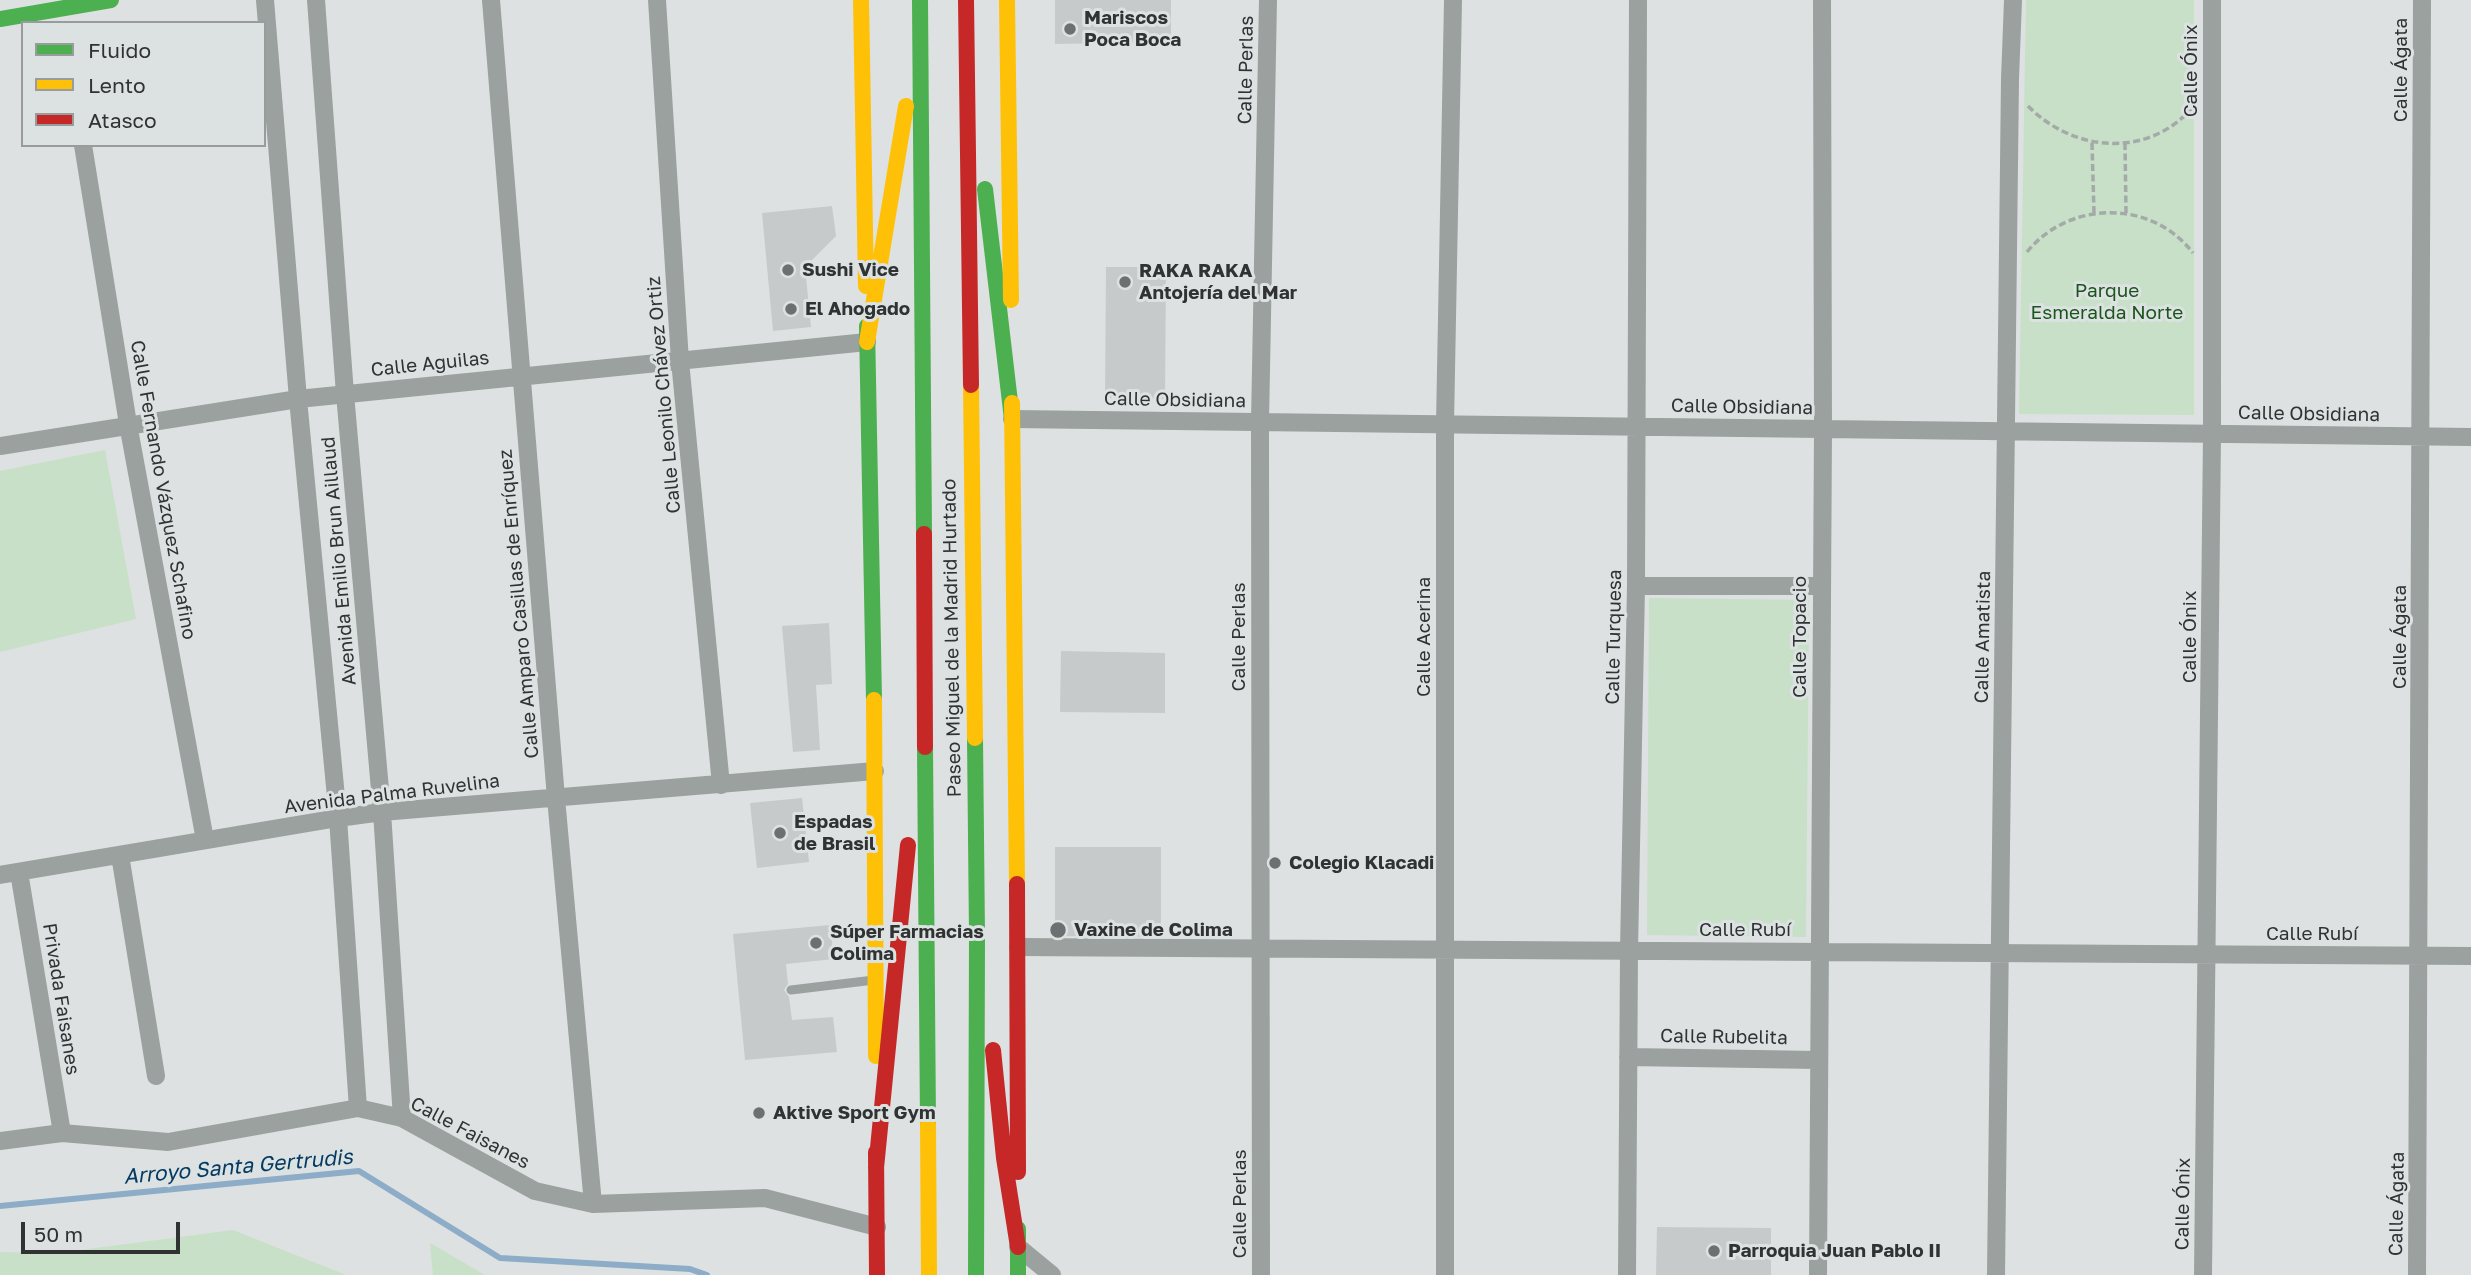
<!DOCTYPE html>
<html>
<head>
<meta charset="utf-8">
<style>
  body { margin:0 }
  #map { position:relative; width:2471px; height:1275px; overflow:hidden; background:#dde1e1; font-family:"Golos Text",sans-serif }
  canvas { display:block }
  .legend { position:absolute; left:21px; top:21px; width:245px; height:126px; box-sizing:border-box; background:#dce2e2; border:2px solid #989c9c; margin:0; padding:9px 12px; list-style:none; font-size:21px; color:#313333 }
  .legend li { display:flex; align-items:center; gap:14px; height:35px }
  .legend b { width:35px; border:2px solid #989c9c }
  .scale { position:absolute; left:21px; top:1222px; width:159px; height:32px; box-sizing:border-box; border:4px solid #313333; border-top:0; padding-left:9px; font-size:21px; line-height:24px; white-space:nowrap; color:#313333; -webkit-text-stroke:5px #dce2e2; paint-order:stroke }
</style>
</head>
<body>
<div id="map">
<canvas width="2471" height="1275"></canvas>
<ul class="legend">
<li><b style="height:9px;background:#4caf50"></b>Fluido</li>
<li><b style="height:9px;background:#ffc107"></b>Lento</li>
<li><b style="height:9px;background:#c62828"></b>Atasco</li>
</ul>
<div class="scale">50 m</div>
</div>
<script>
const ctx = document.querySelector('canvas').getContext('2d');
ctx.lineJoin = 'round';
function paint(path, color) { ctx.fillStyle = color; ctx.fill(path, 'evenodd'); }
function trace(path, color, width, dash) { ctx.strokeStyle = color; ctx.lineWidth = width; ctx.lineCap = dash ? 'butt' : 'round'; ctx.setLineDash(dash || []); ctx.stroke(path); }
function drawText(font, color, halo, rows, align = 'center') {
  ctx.font = font + ' "Golos Text",sans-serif'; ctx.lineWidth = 6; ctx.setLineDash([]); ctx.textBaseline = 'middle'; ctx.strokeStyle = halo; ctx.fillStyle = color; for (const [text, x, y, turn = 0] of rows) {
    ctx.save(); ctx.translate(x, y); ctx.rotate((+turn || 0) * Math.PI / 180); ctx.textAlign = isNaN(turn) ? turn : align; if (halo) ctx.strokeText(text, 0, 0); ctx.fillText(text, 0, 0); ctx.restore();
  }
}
paint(new Path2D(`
  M2026 0H2194V415L2019 414Z
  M105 450 136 619 0 652V471Z
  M1649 598 1809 600 1806 937 1647 935Z
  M233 1230 346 1275H0V1252L58 1253Z
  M430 1243 485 1275H433Z`), '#c7e0c7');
trace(new Path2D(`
  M0 1206 359 1171 500 1258 690 1269 707 1275`), '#8cacc8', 6);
paint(new Path2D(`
  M1055 0H1171V42L1055 44Z
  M832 206 836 236 805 267 811 327 773 331 762 213Z
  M1106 267H1166L1165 399 1105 398Z
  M829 623 832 684 816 685 820 750 793 752 782 626Z
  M1061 651 1165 653V713L1060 712Z
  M802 798 809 862 757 868 750 803Z
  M1055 847H1161V937L1055 936Z
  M830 925 834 959 786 964 788 984 784 990 789 997 792 1020 833 1017 837 1052 745 1060 733 934Z
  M1657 1227 1771 1228V1275H1656Z`), '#c7cacb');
trace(new Path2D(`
  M2028 106C2073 152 2147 159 2192 108
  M2092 143 2094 213
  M2125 143 2126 213
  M2027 252C2069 200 2152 199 2193 253`), '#a4aaa8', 3.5, [7, 3.5]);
trace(new Path2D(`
  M791 990 874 980`), '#9aa19f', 9);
trace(new Path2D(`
  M265 0 298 399 338 818 358 1108
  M316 0 345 394 382 812 402 1118
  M491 0 556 798 593 1204
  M657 0 680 361 721 785
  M83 145 128 424 205 840
  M1012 419 2471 437
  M0 446 298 399 867 342
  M1636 586H1821
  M120 855 156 1076
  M19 872 62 1133
  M0 875 338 818 382 812 875 771
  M1018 947 2471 956
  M1628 1057 1818 1060
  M0 1141 62 1133 168 1142 358 1108 402 1118 535 1191 593 1204 765 1198 877 1227
  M1018 1247 1052 1275
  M1261 1275 1260 422 1268 0
  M1445 1275V424L1453 0
  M1627 1275 1629 951 1636 586 1638 0
  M1818 1275 1823 429 1822 0
  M1996 1275 2010 79 2013 0
  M2203 1275 2212 434V0
  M2417 1275 2422 0`), '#9aa19f', 18);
trace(new Path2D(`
  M920 0 924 534
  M0 19 111 0
  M985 189 1012 419
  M867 326 874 700
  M975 738 977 935 976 1275
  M925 747 928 1124
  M1018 1229V1275`), '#4caf50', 16);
trace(new Path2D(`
  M861 0 866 286
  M1007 0 1011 300
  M867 342 906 106
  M971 385 975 738
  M1012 403 1017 884
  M874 700 876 1056
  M928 1124 929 1275`), '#ffc107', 16);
trace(new Path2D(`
  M966 0 971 385
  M924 534 925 747
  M1017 884 1018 1172
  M993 1050 1004 1158 1018 1247
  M876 1152 877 1275
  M876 1168 908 845`), '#c62828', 16);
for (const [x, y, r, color] of [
  [1070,29,7,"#6d7070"],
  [788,270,7,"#6d7070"],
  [1125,282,7,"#6d7070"],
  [791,309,7,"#6d7070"],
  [780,833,7,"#6d7070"],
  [1275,863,7,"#6d7070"],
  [1058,930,9,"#6d7070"],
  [816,943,7,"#6d7070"],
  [759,1113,7,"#6d7070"],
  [1714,1251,7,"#6d7070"]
]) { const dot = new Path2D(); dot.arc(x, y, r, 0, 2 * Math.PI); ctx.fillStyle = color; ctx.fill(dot); trace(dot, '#dce2e2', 2.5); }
drawText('bold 19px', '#313333', '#dce2e2', [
  ["Mariscos",1084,18],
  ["Poca Boca",1084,40],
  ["Sushi Vice",802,270],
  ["RAKA RAKA",1139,271],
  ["Antojería del Mar",1139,293],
  ["El Ahogado",805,309],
  ["Espadas",794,822],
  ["de Brasil",794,844],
  ["Colegio Klacadi",1289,863],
  ["Vaxine de Colima",1074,930],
  ["Súper Farmacias",830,932],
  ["Colima",830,954],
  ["Aktive Sport Gym",773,1113],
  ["Parroquia Juan Pablo II",1728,1251]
], 'left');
drawText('19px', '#313333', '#dce2e2', [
  ["Calle Perlas",1246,70,-89],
  ["Calle Ágata",2401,70,-90],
  ["Calle Ónix",2191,71,-90],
  ["Calle Aguilas",430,364,-6],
  ["Calle Leonilo Chávez Ortiz",664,395,-95],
  ["Calle Obsidiana",1175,400,1],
  ["Calle Obsidiana",1742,407,1],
  ["Calle Obsidiana",2309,414,1],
  ["Calle Fernando Vázquez Schafino",163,490,80],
  ["Avenida Emilio Brun Aillaud",339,561,-95],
  ["Calle Amparo Casillas de Enríquez",519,604,-95],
  ["Calle Perlas",1239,637,-90],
  ["Calle Acerina",1424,637,-90],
  ["Calle Turquesa",1614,637,-89],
  ["Calle Topacio",1800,637,-90],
  ["Calle Amatista",1983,637,-89],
  ["Calle Ónix",2190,637,-90],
  ["Calle Ágata",2400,637,-90],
  ["Paseo Miguel de la Madrid Hurtado",952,638,-91],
  ["Avenida Palma Ruvelina",392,794,-7],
  ["Calle Rubí",1745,930],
  ["Calle Rubí",2312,934],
  ["Privada Faisanes",61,999,81],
  ["Calle Rubelita",1724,1037,1],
  ["Calle Faisanes",470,1133,28],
  ["Calle Perlas",1240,1204,-90],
  ["Calle Ónix",2183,1204,-89],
  ["Calle Ágata",2397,1204,-89]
]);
drawText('19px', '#1b551b', '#dce2e2', [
  ["Parque",2107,291],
  ["Esmeralda Norte",2107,313]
]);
drawText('italic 21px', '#053a62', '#dce2e2', [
  ["Arroyo Santa Gertrudis",238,1167,-5]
]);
</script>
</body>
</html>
